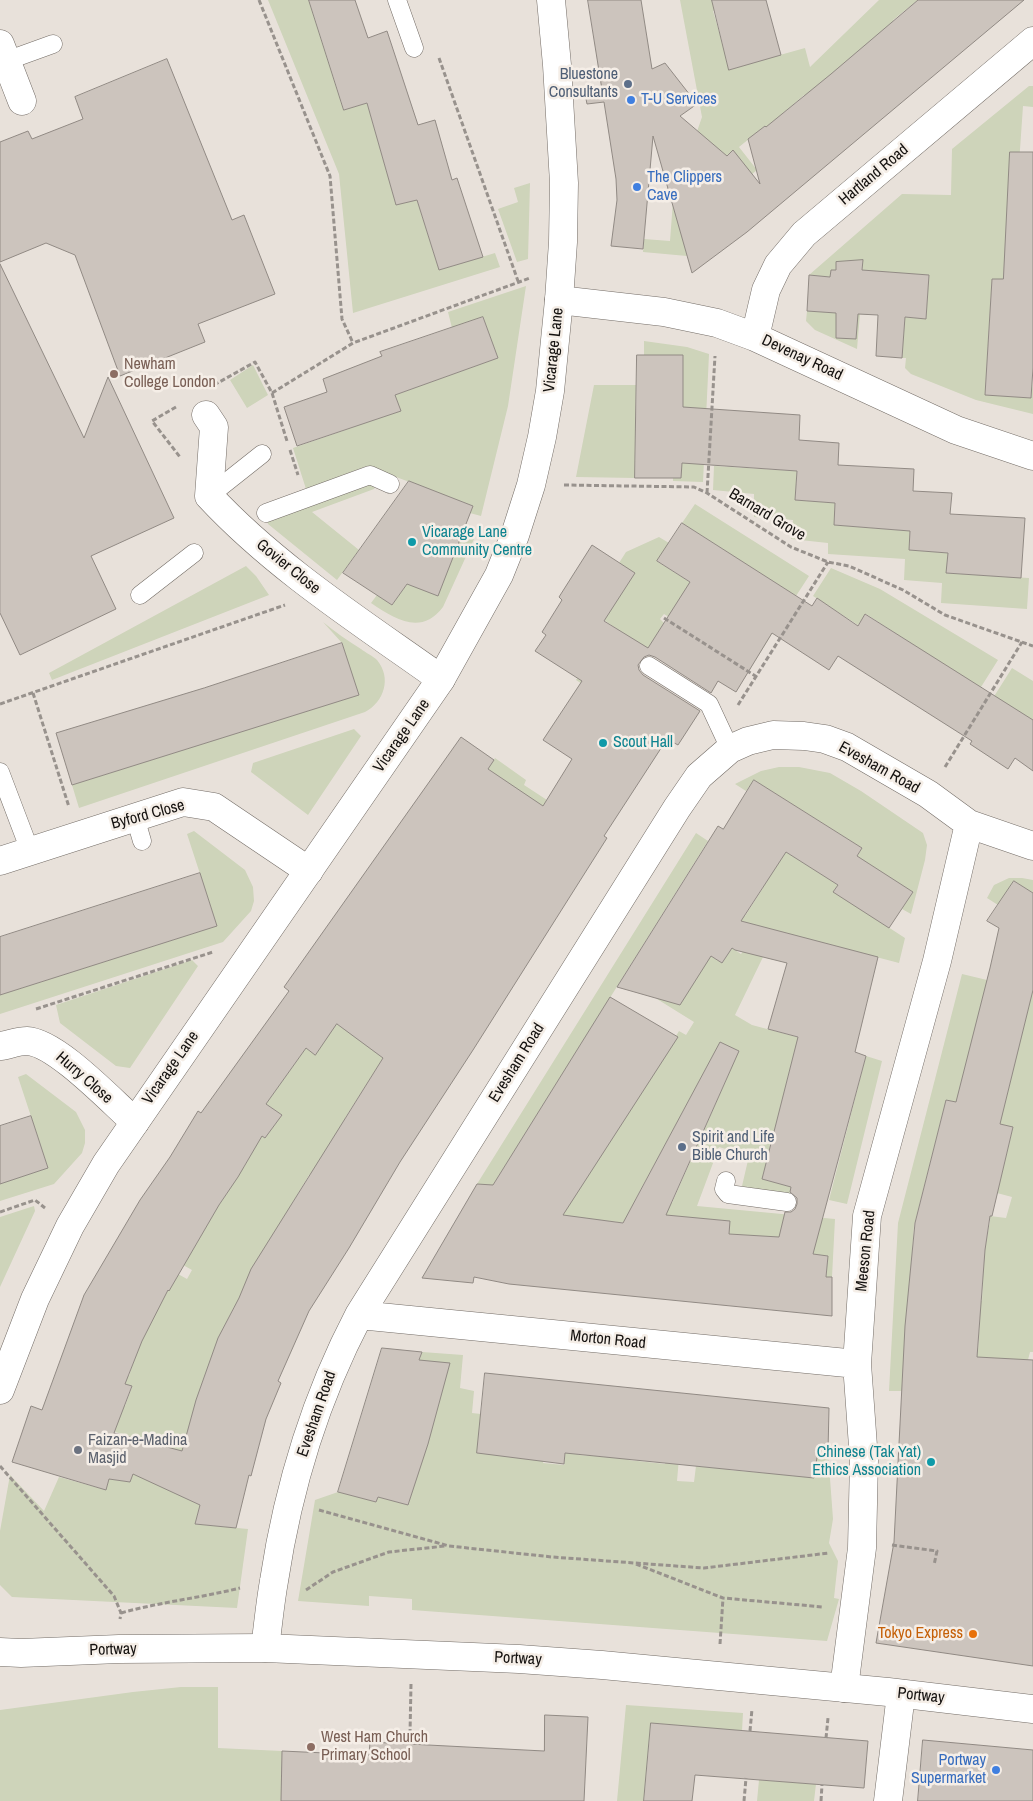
<!DOCTYPE html>
<html>
<head>
<meta charset="utf-8">
<style>
  body { margin:0 }
  canvas { display:block; background:#e8e1da }
</style>
</head>
<body>
<canvas width="1033" height="1801"></canvas>
<script>
const ctx = document.querySelector('canvas').getContext('2d');
ctx.lineJoin = 'round';
function paint(path, color) { ctx.fillStyle = color; ctx.fill(path, 'evenodd'); }
function trace(path, color, width, dash) { ctx.strokeStyle = color; ctx.lineWidth = width; ctx.lineCap = dash ? 'butt' : 'round'; ctx.setLineDash(dash || []); ctx.stroke(path); }
function drawText(font, color, halo, rows, align = 'center') {
  ctx.font = font + ' "Archivo Narrow",sans-serif'; ctx.lineWidth = 5; ctx.setLineDash([]); ctx.textBaseline = 'middle'; ctx.strokeStyle = halo; ctx.fillStyle = color; for (const [text, x, y, turn = 0] of rows) {
    ctx.save(); ctx.translate(x, y); ctx.rotate((+turn || 0) * Math.PI / 180); ctx.textAlign = isNaN(turn) ? turn : align; if (halo) ctx.strokeText(text, 0, 0); ctx.fillText(text, 0, 0); ctx.restore();
  }
}
paint(new Path2D(`
  M268 0H309L344 110 367 103 396 204 417 200 439 270 495 253 500 267 353 313 339 174Z
  M680 0H724L726 7 713 11 730 69 805 48 810 67 879 0H918L893 20 911 42 822 116 804 95 778 118 783 149 765 126 739 147 757 170 751 175 731 152 701 177 682 234 687 256 643 252 644 239 670 241 673 201 702 117Z
  M1029 86H1033V107L1023 106 1019 164 1003 279H992L985 394 1031 398 1033 382V414L976 400 911 374 905 368 906 358H902L905 317 926 319 929 275 862 271 863 261 836 270H831L830 277 809 275 902 194 951 195 952 149Z
  M530 183 528 259 517 262 498 209 518 202 514 188Z
  M526 286 508 406 481 516 470 513 473 506 367 466 306 489 293 448 400 411 395 395 498 358 483 317 452 328 448 312Z
  M807 311 860 314 857 349 815 330 806 321Z
  M644 341 687 347 709 354 703 482 673 481V478H681L683 356 644 355Z
  M253 365 268 395 247 408 230 380Z
  M594 385H636L635 478 576 477Z
  M714 466 797 471 795 500 835 503 834 525 910 531 909 550 948 553 947 573 1029 578 1027 609 941 603 942 583 904 580 905 559 828 554V543L791 539 793 520 754 517V494L713 490Z
  M376 482 374 489 312 512 359 550 337 580 268 524 267 519Z
  M695 504 809 576 796 596 682 523Z
  M461 535 474 539 443 607C421 636 395 619 371 603L377 595 392 605 407 584Z
  M659 537 669 543 658 562 772 634 750 669 664 614 660 619 664 623 613 704 576 680 583 669 624 634 604 620 619 563 626 552Z
  M246 566 256 576 269 595 52 680 49 673Z
  M831 568 880 589 998 660 954 730 951 727 920 649 866 614 858 625 813 596Z
  M323 622C335 632 348 641 361 649 366 653 373 656 377 660 392 678 384 702 365 712L79 808 72 785 358 695 342 643Z
  M1012 668 1033 681V720L993 698Z
  M354 729 361 736 308 815 251 772 253 763Z
  M495 758 526 780 524 785 547 800 345 1118 371 1135 309 1175 293 1202 267 1308 234 1307C204 1365 189 1429 171 1491L200 1505 195 1524 248 1529 237 1608 12 1597 0 1585V1531L10 1475 44 1511 59 1477 106 1490 109 1479 130 1482 141 1440 106 1429 119 1405 125 1406 132 1387 115 1380 100 1365 129 1376 134 1360 141 1277 169 1291 178 1274 187 1279 192 1270 183 1265 210 1220 184 1204 219 1205 228 1192 203 1178 242 1166 244 1167 251 1155 226 1140 228 1112 265 1138 282 1115 266 1104 306 1048 315 1054 301 999 343 1028 509 784 488 769Z
  M779 767H799L830 773 861 791 923 833 927 845 925 860 911 914 902 909 913 892 857 857 862 848 754 780 746 791 735 784 761 771Z
  M742 824 838 885 834 892 905 938 899 963 781 932 774 960 763 957 735 1015 752 1025 827 1045 796 1046 762 1179 791 1187 789 1197 742 1186 749 1156 719 1147 697 1206 835 1219 832 1277H826L828 1256 810 1254 729 1234V1221L712 1219 711 1232 561 1216 489 1185 477 1184 696 833 708 841 493 1185 670 1046 679 1031 686 1035 694 1022 657 999 691 944 722 963 732 948 741 954 750 941 718 900 745 916 763 888ZM712 1058 731 1069 672 1203 635 1200Z
  M194 831 245 870 253 887 254 901 251 911 223 942 0 1014V995L217 926 187 834Z
  M1009 878H1022L1033 880V893L1014 881 998 905 987 898 994 885Z
  M1033 944V1352H1030L1021 1387 1033 1407V1598L970 1357 949 1350 978 1351 980 1317 952 1300 982 1301 984 1254 990 1221 961 1216H990L1006 1218 1012 1197 997 1193 1013 1128 984 1120 986 1110 946 1100 914 1226 902 1391H889L898 1223 962 974 987 980 1004 1107 1032 992Z
  M192 960 198 966 130 1068 116 1066 60 1023 56 1005Z
  M866 1056 882 1061 847 1204 829 1200Z
  M26 1074 76 1112 85 1130V1143L82 1153 54 1184 0 1201V1183L48 1168 18 1077Z
  M34 1206 35 1211 0 1287V1217Z
  M422 1352 463 1355 460 1388 474 1391 472 1413 481 1414 544 1451 543 1463 564 1465 568 1424 578 1455 614 1457 631 1430 628 1460 665 1464 668 1434 681 1435 677 1481 694 1482 696 1466 714 1468 717 1439 732 1440 729 1470 764 1473 767 1444 778 1474 814 1478 818 1450 828 1451 833 1519 829 1543 838 1561 834 1598 839 1599 827 1641 412 1610V1599L369 1596V1606L298 1601 315 1500 338 1492 376 1502 378 1497 408 1505 419 1362Z
  M181 1687H218V1748L282 1751 281 1801H0V1710L133 1692Z
  M626 1705 743 1713 742 1731 651 1723 644 1801H617Z
  M759 1780 816 1784 814 1801H757Z`), '#ced4ba');
const building = new Path2D(`
  M309 0H355L368 38 387 31 418 125 435 120 452 180 457 178 483 257 439 270 417 200 396 205 367 103 344 110Z
  M588 0H641L652 69 665 63 697 104 680 116 727 156 733 150 760 184 748 139 765 126 766 127 831 74 918 0H1024L747 232 692 273 653 136 643 249 611 246 617 200 616 179 604 102 587 104 586 99 602 92Z
  M712 0H766L781 55 729 70Z
  M167 59 232 220 244 215 275 294 198 324 205 342 120 376 75 255 46 243 0 262V142L28 131 32 139 83 119 75 97Z
  M1010 152H1033V368L1031 398 985 395 992 279H1003Z
  M863 260 862 270 929 275 926 319 905 317 902 358 876 356 878 315 858 314 856 339 836 338V313L807 311 809 275 830 277 831 270H836V262Z
  M0 264 84 438 108 377 174 518 91 556 116 609 20 655 0 613Z
  M483 317 498 358 395 395 401 411 297 446 284 407 327 392 323 379 382 356 380 352Z
  M637 355H683V407L800 415 799 440 839 443 838 465 914 469 913 491 952 493 950 514 1025 518 1021 578 946 573 948 553 909 550 910 531 834 525 835 503 795 500 797 471 682 463 681 478H635Z
  M409 481 473 506 438 596 407 584 392 605 343 573Z
  M682 523 812 606 817 598 858 626 865 614 1033 720V771L1015 758 1008 769 970 744 972 741 838 656 829 670 772 633 736 692 718 681 711 693 655 657 649 655 644 657 638 665 639 670 643 675 700 711 678 745 667 739 604 836 607 838 473 1050 400 1162 349 1248 309 1311 278 1381 281 1383 266 1419 251 1476 249 1475 236 1528 195 1524 200 1505 133 1474 130 1482 109 1479 106 1490 12 1462 31 1406 42 1410 84 1295 140 1200 170 1157 198 1111 201 1113 289 991 284 987 461 737 494 760 488 769 543 806 572 759 543 740 582 681 535 651 546 635 542 632 562 600 559 597 592 545 635 573 604 621 648 648 690 582 657 561ZM337 1024 383 1058 251 1269 239 1298 218 1338 196 1400 182 1451 114 1433 132 1386 125 1384 142 1341 168 1290 169 1291 219 1205 238 1177 262 1136 265 1138 282 1115 266 1104 306 1048 315 1055Z
  M342 643 359 695 72 785 56 733 204 688Z
  M754 780 862 848 857 856 913 892 889 928 833 892 838 885 786 852 741 921 878 957 855 1052 866 1056 813 1254 828 1256 826 1277H832V1316L509 1284 474 1277 473 1283 422 1278 477 1184 493 1185 610 997 678 1037 563 1215 623 1223 720 1042 739 1051 666 1215 730 1221 729 1234 779 1237 785 1212H791L795 1209 797 1204V1198L790 1192 791 1187 762 1179 798 1037 768 1029 787 963 735 950 732 948 722 963 711 956 680 1005 617 987 718 826 723 829Z
  M200 873 217 926 0 995V937Z
  M1014 881 1033 893V990L1000 1124 1013 1127 992 1216H990L985 1250 977 1357 1033 1360V1666L876 1643 894 1542 905 1326 915 1223 946 1100 956 1102 990 968 999 928 987 921Z
  M31 1116 48 1168 0 1184V1126Z
  M382 1348 422 1352 419 1360 450 1363 428 1444 408 1505 378 1497 376 1502 338 1492Z
  M485 1373 829 1408 828 1451 818 1450 814 1478 565 1453 564 1464 477 1453Z
  M545 1715 588 1717 584 1801H281L282 1751 369 1755 370 1742 544 1751Z
  M651 1723 868 1741 864 1788 695 1775 692 1801H644Z
  M923 1740 1033 1750V1801H918Z`);
paint(building, '#ccc4bd');
trace(building, '#918a84', 1);
const service = new Path2D(`
  M397 0 414 48
  M6 61 53 44
  M209 496 262 454
  M266 513 370 475 390 484
  M140 595 194 553
  M649 666 709 704 730 749
  M0 772 30 851
  M135 817 142 841
  M726 1181 724 1189 728 1194 787 1202`);
const minor = new Path2D(`
  M0 44 22 101
  M559 300 664 312 717 323 755 337 956 430 1033 456
  M755 337 766 290 778 265 804 234 1033 41
  M206 415 214 427 209 496C276 568 361 622 441 679
  M0 861 183 802 214 807 309 871
  M0 1046C8 1045 18 1041 27 1041 56 1042 112 1102 135 1122
  M359 1315 857 1364
  M265 1648C268 1626 270 1603 274 1581 288 1488 316 1397 359 1315L677 808 699 776 730 749 748 741 773 735 804 736 825 739 847 747 928 794 969 824 1033 846
  M844 1688 862 1548 864 1460 857 1364 867 1216 937 961 969 824
  M888 1801 901 1694`);
const secondary = new Path2D(`
  M0 1390 35 1299 70 1226 106 1164 441 679 499 575 515 535 531 485 542 437 550 391 559 300 563 242 564 183 557 65 551 0
  M0 1652 21 1653 119 1649 265 1648 519 1659 602 1665 888 1692 1033 1709`);
trace(service, '#736c66', 19);
trace(minor, '#736c66', 29);
trace(secondary, '#736c66', 29);
trace(new Path2D(`
  M259 0 330 176 342 319 353 343
  M439 58 518 281
  M214 385 255 362 272 393 287 441
  M272 393 353 343 530 278
  M176 407 152 421 180 457
  M290 450 298 475
  M564 485 694 487 707 493 791 547 828 562 849 566 903 590 945 615 1033 646
  M707 493 715 356
  M664 618 757 677
  M33 693 69 807
  M0 704 285 605
  M738 705 828 562
  M945 767 1022 642
  M36 1009 213 952
  M0 1212 35 1200 45 1208
  M0 1466 114 1596 121 1613 120 1619
  M319 1510 449 1546 552 1557 704 1568 829 1553
  M892 1545 937 1551 934 1565
  M636 1564 723 1598 823 1607
  M306 1590 333 1572 389 1552 445 1546
  M121 1613C160 1602 200 1598 240 1588
  M720 1644 723 1598
  M750 1731 752 1709
  M410 1734 411 1684
  M826 1738 828 1718
  M744 1801 746 1778
  M821 1801 822 1785`), '#98928d', 3, [5, 2.5]);
trace(service, '#fff', 18);
trace(minor, '#fff', 28);
trace(secondary, '#fff', 28);
for (const [x, y, r, color] of [
  [628,84,5,"#5c6f8a"],
  [631,100,5,"#3f7fe0"],
  [637,187,5,"#3f7fe0"],
  [114,374,5,"#8d6e63"],
  [412,542,5,"#0f9aa8"],
  [603,743,5,"#0f9aa8"],
  [682,1147,5,"#5c6f8a"],
  [78,1450,5,"#6b7280"],
  [931,1462,5,"#0f9aa8"],
  [973,1634,5,"#e8710a"],
  [311,1747,5,"#8d6e63"],
  [996,1770,5,"#3f7fe0"]
]) { const dot = new Path2D(); dot.arc(x, y, r, 0, 2 * Math.PI); ctx.fillStyle = color; ctx.fill(dot); trace(dot, '#f5eee7', 2); }
drawText('16px', '#4e5e75', '#f5eee7', [
  ["Bluestone",618,75],
  ["Consultants",618,93],
  ["Spirit and Life",692,1138,"left"],
  ["Bible Church",692,1156,"left"]
], 'right');
drawText('16px', '#366cbe', '#f5eee7', [
  ["T-U Services",641,100],
  ["The Clippers",647,178],
  ["Cave",647,196],
  ["Portway",986,1761,"right"],
  ["Supermarket",986,1779,"right"]
], 'left');
drawText('16px', '#151210', '#f5eee7', [
  ["Hartland Road",874,175,-40],
  ["Vicarage Lane",554,350,-84],
  ["Devenay Road",802,358,25],
  ["Barnard Grove",767,515,31],
  ["Govier Close",288,567,39],
  ["Vicarage Lane",402,736,-55],
  ["Evesham Road",879,768,29],
  ["Byford Close",148,815,-15],
  ["Evesham Road",517,1063,-58],
  ["Vicarage Lane",171,1068,-55],
  ["Hurry Close",84,1078,41],
  ["Meeson Road",866,1251,-84],
  ["Morton Road",608,1340,6],
  ["Evesham Road",317,1414,-71],
  ["Portway",113,1650,-2],
  ["Portway",518,1659,3],
  ["Portway",921,1696,6]
]);
drawText('16px', '#785e54', '#f5eee7', [
  ["Newham",124,365],
  ["College London",124,383],
  ["West Ham Church",321,1738],
  ["Primary School",321,1756]
], 'left');
drawText('16px', '#0d838f', '#f5eee7', [
  ["Vicarage Lane",422,533],
  ["Community Centre",422,551],
  ["Scout Hall",613,743],
  ["Chinese (Tak Yat)",921,1453,"right"],
  ["Ethics Association",921,1471,"right"]
], 'left');
drawText('16px', '#5b616d', '#f5eee7', [
  ["Faizan-e-Madina",88,1441],
  ["Masjid",88,1459]
], 'left');
drawText('16px', '#c56008', '#f5eee7', [
  ["Tokyo Express",963,1634]
], 'right');
</script>
</body>
</html>
